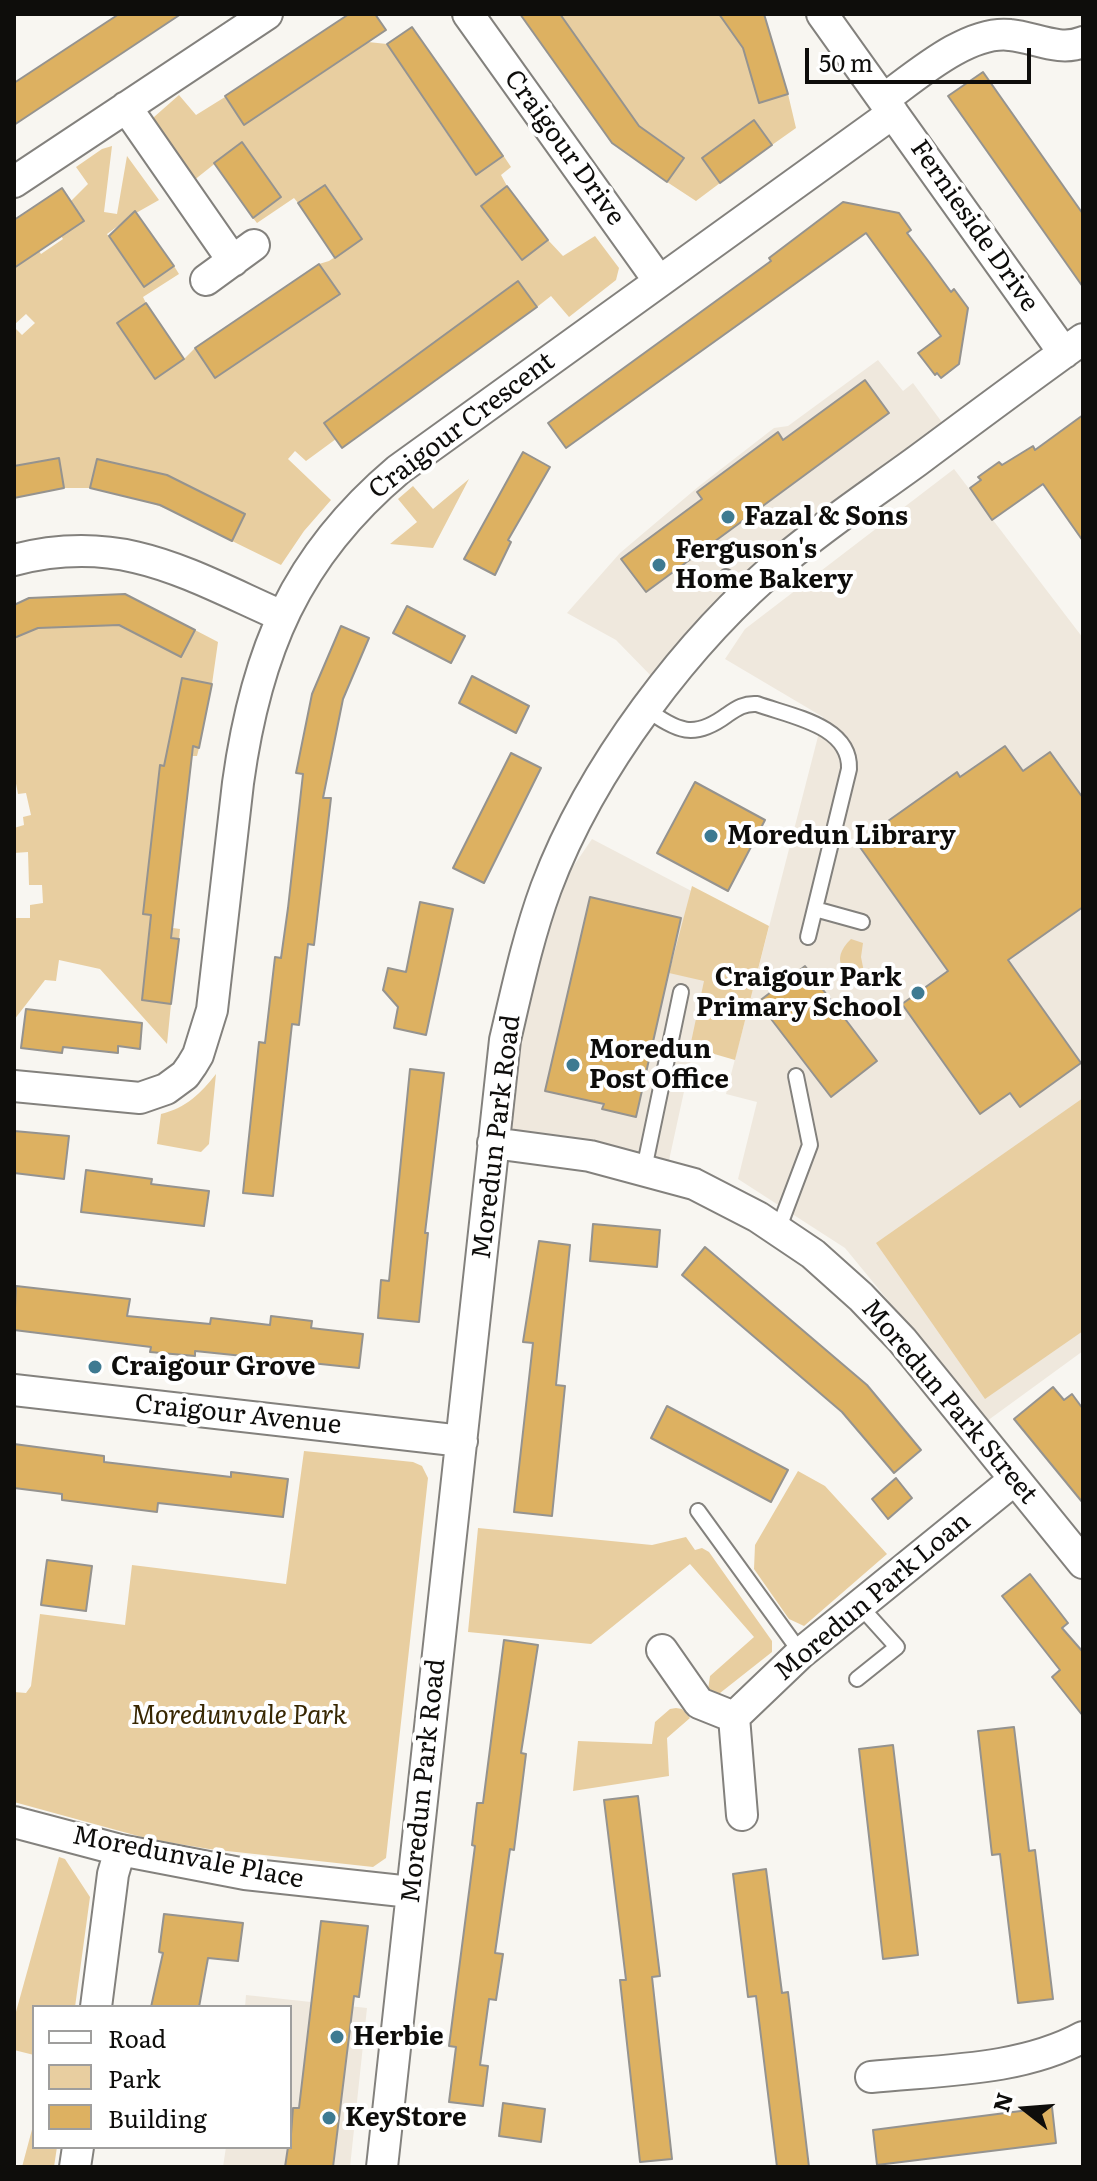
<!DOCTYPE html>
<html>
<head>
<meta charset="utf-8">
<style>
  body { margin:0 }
  #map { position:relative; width:1097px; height:2181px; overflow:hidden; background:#f8f6f1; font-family:Literata,serif }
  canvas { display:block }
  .frame { position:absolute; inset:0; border:16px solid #0e0d0b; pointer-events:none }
  .legend { position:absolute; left:32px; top:2005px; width:260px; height:144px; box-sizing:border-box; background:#fff; border:2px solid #9f9e9d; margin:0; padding:10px 14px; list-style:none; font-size:24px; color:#0e0d0b }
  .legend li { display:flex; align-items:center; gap:16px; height:40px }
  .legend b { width:40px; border:2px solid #9f9e9d }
  .north { position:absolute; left:985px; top:2069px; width:80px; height:80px; -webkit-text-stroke:6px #fff; paint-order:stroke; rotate:287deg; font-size:22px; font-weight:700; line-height:32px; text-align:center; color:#0e0d0b }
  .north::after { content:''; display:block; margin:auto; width:28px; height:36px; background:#0e0d0b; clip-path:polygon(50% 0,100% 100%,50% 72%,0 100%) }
  .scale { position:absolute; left:805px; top:48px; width:226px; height:36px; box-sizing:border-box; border:4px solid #0e0d0b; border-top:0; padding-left:10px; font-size:24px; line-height:28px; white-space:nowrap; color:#0e0d0b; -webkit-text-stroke:6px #fff; paint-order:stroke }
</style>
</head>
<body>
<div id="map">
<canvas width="1097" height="2181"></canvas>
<div class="frame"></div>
<ul class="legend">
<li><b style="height:10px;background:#fff"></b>Road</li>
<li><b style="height:22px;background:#e8cea0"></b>Park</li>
<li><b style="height:22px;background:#ddb161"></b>Building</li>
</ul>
<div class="north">N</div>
<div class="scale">50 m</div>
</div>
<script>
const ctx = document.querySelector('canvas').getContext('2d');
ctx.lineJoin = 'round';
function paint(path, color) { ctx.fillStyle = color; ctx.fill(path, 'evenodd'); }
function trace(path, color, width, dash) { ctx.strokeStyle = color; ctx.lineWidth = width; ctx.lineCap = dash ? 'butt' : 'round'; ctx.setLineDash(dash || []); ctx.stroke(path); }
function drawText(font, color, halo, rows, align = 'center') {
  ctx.font = font + ' Literata,serif'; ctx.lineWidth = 8; ctx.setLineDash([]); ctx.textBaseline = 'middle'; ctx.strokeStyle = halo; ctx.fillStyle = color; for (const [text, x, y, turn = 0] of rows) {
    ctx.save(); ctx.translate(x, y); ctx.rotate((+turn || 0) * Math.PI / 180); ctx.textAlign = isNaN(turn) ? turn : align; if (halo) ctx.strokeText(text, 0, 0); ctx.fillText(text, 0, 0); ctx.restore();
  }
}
paint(new Path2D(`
  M878 360 903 391 913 383 944 425 656 681 616 640 567 613 620 553 698 487 774 428 788 426Z
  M954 469 1083 638V1351L987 1421 845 1248 738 1179 757 1102 726 1094 823 717 725 659 745 629Z
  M592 839 724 908 668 1165 507 1134 511 1085 532 979 566 877Z
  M246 1995 367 2008 350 2167H223L226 2147H290V2007H245Z`), '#efe8dd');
paint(new Path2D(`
  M560 14H719L730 29 764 22 770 32 741 42 759 102 788 94 796 128 772 145 754 120 703 157 720 183 696 201 667 182 684 157 632 121 614 145 606 134Z
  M368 42 387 44 424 97 449 80 465 103 439 122 475 174 503 155 511 167 501 175 507 186 482 206 522 259 548 240 563 256 595 236 619 268 616 280 569 317 551 296 537 307 518 281 485 344 465 359 447 334C432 363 421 391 394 410L376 385 325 422 336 439 306 461 295 451 288 459 331 500 304 531 281 565 232 541 245 513 188 486 174 512 154 504 160 474 98 459 90 488H64L59 458 14 466V327L22 335 35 323 26 314 14 325V268L20 223 41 254 63 239 61 236 84 221 71 201 88 184 76 167 102 149 112 146 104 212 117 214 127 156 159 200 136 213 107 234 144 287 174 266 179 274 143 297 146 303 117 323 155 379 184 359 195 348 215 378 272 340 266 300 287 330 339 294 319 264 329 261 362 239 326 185 298 203 294 198 257 223 253 218 281 197 242 142 193 181 154 123V117L179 95 196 115 225 97 244 125 297 89 279 61 296 50 315 78Z
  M469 479 433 548 390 544 417 522 398 499 413 486 433 509Z
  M106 595 181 657 195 630 218 642 212 684 183 678 170 742 199 748 197 756H192L191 769 161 765 153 829 184 833 181 854 150 851 144 914 174 917 173 928 180 929 179 939 149 936 142 1000 171 1004 167 1044 100 969 59 960 56 981 45 980 14 1020V918H30V905L43 903 42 885H29L28 852 14 853V828L24 825 23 817 31 815 26 793 18 794 14 773V638L27 632 15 604 42 598 43 628 106 625Z
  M692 886 769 926 735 1060 690 1047 704 981 669 973Z
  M851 939 863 943 861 957 867 987C845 976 828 961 851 939Z
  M216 1074 209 1144 201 1152 157 1144 161 1114C186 1108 201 1093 216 1074Z
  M1083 1098V1331L985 1399 876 1243Z
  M304 1451 413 1462 422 1466 428 1478 386 1858 373 1867 209 1849 149 1839 14 1802V1692L26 1693 31 1686 40 1614 125 1625 132 1565 286 1584Z
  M798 1471 825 1486 887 1554 804 1626 789 1619 754 1569 755 1545Z
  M478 1528 652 1545 686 1537 695 1550 702 1548 709 1552 772 1641V1652L715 1697 708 1690 710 1676 754 1637 690 1564 591 1644 468 1632Z
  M676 1708 682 1709 690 1718 667 1738 669 1776 573 1791 578 1741 652 1744 655 1722 670 1709Z
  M59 1857 65 1859 90 1897 75 2007H34V2055L14 2050V2019Z
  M34 2122V2147H57L54 2167H22Z`), '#e8cea0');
const building = new Path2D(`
  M119 14H181L14 125V83Z
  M349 14H375L386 30 244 125 225 96Z
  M520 14H560L639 126 684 158 667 182 612 143Z
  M719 14H764L788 94 759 103 743 48Z
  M412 27 503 156 476 175 387 44Z
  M983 72 1083 214V287L948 96Z
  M754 120 772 145 720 183 702 158Z
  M242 142 281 197 253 218 214 163Z
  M325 185 362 239 335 258 298 203Z
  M507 186 548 240 522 260 481 206Z
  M62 188 84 221 14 268V220Z
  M843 202 899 213 911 230 907 233 929 262 951 292 954 289 968 308 959 364 941 378 937 373 935 375 918 353 941 336 866 233 566 448 548 423 771 261 769 258Z
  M135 211 174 266 144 287 109 236Z
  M319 264 340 294 215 378 195 348Z
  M518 281 537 307 342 448 324 423Z
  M146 303 184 359 155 379 117 323Z
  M865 380 889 413 646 592 621 559 702 499 697 492 778 432 783 440Z
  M1083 415V541L1043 484 992 520 970 488 981 480 978 477 999 462 1002 465 1033 446 1035 450Z
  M523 452 550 467 508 540 511 542 495 575 464 559Z
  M59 458 64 488 14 498V466Z
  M97 459 167 475 245 514 232 541 160 505 90 488Z
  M125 594 195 630 181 657 119 625 38 628 14 638V605L29 598Z
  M407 606 465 636 451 663 393 633Z
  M341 626 369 638 343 699 323 798H331L314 945 308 944 299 1025 292 1024 273 1196 243 1193 259 1042 265 1043 275 957 281 958 288 908 303 774 296 773 312 694Z
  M472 676 529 706 516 733 459 703Z
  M182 678 212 684 199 748 193 746 171 938 179 939 171 1004 142 1000 151 915 143 914 160 765 164 766Z
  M1005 746 1023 771 1050 752 1083 798V907L1008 960 1081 1063 1020 1107 1010 1093 980 1114 902 1004 948 971 857 843 957 772 960 777Z
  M511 753 541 768 484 883 453 868Z
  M695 782 765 820 728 891 657 853Z
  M590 897 681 918 636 1117 602 1109 604 1104 545 1091Z
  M420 902 453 909 426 1035 394 1028 398 1007 383 990 388 968 406 972Z
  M805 966 877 1061 831 1097 758 1002Z
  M26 1009 142 1023 140 1049 118 1046V1053L63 1047 62 1053 21 1048Z
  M410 1069 444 1073 425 1233H428L419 1322 378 1318 381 1280 389 1281Z
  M14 1131 69 1136 64 1179 14 1173Z
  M86 1170 152 1179 151 1184 209 1191 204 1226 81 1212Z
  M593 1224 660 1230 657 1267 590 1261Z
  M539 1241 570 1245 556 1385 565 1386 552 1516 514 1512 533 1343 523 1342Z
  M705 1247 867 1385 921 1450 894 1473 842 1412 682 1275Z
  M16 1286 130 1299 127 1316 210 1324 211 1318 270 1325 271 1316 312 1321 311 1328 363 1334 359 1368 195 1351V1356L150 1352 151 1347 14 1330Z
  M1053 1387 1064 1400 1072 1394 1083 1409V1503L1014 1419Z
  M667 1406 788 1470 771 1502 651 1438Z
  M14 1444 104 1456V1462L231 1477V1472L288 1479 283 1517 158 1503 157 1512 62 1500V1494L14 1488Z
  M896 1478 912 1498 888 1519 872 1499Z
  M47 1560 92 1566 86 1611 41 1605Z
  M1030 1574 1068 1623 1062 1628 1083 1652V1716L1052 1677 1060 1670 1002 1596Z
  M504 1640 538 1645 521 1753 526 1754 514 1850 510 1849 495 1953 503 1954 496 2000 489 1999 480 2065 488 2066 483 2106 449 2102 456 2047 449 2046 475 1846 472 1845 477 1803H483Z
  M1014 1727 1029 1851 1035 1850 1053 1999 1018 2003 1000 1854 992 1855 978 1731Z
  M893 1745 918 1955 883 1959 859 1749Z
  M638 1796 660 1976 652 1977 672 2159 640 2162 620 1980H626L604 1800Z
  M766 1869 782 1993 788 1992 809 2167H777L756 1996 748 1997 733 1874Z
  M164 1914 243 1923 238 1961 208 1958 199 2007H151L163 1953 159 1952Z
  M321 1921 368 1926 359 1997 354 1996 333 2167H285L288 2147H290L293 2108H299Z
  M503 2103 545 2109 541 2142 499 2136Z
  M1052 2107 1056 2143 877 2165 873 2130Z`);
paint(building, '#ddb161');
trace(building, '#95938f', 2);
const lane = new Path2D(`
  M726 577 738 602
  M646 709C678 731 693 740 727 715 737 708 745 703 757 704 789 716 851 725 849 769L808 937
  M815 909 862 922
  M644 1169 681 992
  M778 1230 810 1145 796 1076
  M698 1511 801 1653
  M857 1679 897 1647 860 1606`);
const street = new Path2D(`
  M468 14 659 281
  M822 14 1064 353
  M884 99C916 76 968 30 1010 35 1034 37 1059 52 1083 42
  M126 107 233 261
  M14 182 267 14
  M206 280 254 245
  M14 560C122 532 187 574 282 616
  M14 1086 140 1098 166 1089 185 1075 192 1065 198 1055 212 1010 238 783C256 652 295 557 398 470L893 113
  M493 1143 590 1156 694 1184 758 1217 813 1254 861 1297 902 1340 1083 1563
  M14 1390 462 1441
  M662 1650 699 1703 734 1717 742 1815
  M734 1717 801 1653 1014 1480
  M14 1822 120 1850 245 1874 411 1892
  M96 2007 113 1874 120 1850
  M871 2077C941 2070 1020 2071 1083 2037
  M75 2167 78 2147
  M382 2167 505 1040C517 989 528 937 546 888 591 768 688 639 786 558 828 523 873 493 917 461 972 420 1027 379 1083 339`);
trace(lane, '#83817d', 18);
trace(street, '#83817d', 34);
trace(lane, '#fff', 14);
trace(street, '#fff', 30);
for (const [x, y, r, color] of [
  [728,517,8,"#3e7a91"],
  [659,565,8,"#3e7a91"],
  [711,836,8,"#3e7a91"],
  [918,993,8,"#3e7a91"],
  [573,1065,8,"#3e7a91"],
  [95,1367,8,"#3e7a91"],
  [337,2037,8,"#3e7a91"],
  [329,2118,8,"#3e7a91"]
]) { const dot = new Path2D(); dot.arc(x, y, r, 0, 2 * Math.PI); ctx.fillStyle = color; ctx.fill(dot); trace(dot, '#fff', 3); }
drawText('26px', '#0e0d0b', '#fff', [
  ["Craigour Drive",564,148,54],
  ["Fernieside Drive",974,226,55],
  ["Craigour Crescent",462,426,-37],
  ["Moredun Park Road",497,1137,-83],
  ["Moredun Park Street",949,1402,50],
  ["Craigour Avenue",238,1415,6],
  ["Moredun Park Loan",873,1597,-40],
  ["Moredun Park Road",424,1781,-84],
  ["Moredunvale Place",188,1858,11]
]);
drawText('bold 26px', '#0e0d0b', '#fff', [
  ["Fazal & Sons",744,517],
  ["Ferguson's",675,550],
  ["Home Bakery",675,580],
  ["Moredun Library",727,836],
  ["Craigour Park",902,978,"right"],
  ["Primary School",902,1008,"right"],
  ["Moredun",589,1050],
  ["Post Office",589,1080],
  ["Craigour Grove",111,1367],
  ["Herbie",353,2037],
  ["KeyStore",345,2118]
], 'left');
drawText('italic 26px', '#372601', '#fff', [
  ["Moredunvale Park",239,1716]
]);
</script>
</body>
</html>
